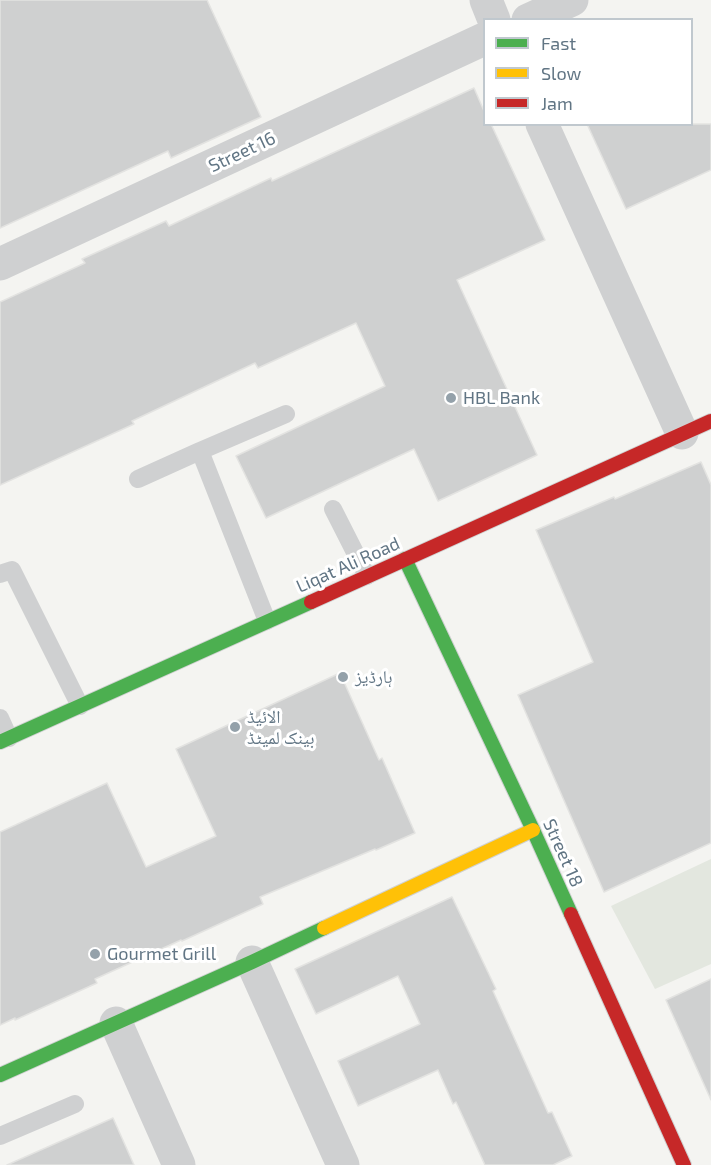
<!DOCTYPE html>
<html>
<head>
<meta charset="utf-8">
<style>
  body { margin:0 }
  #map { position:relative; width:711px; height:1165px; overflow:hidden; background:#f4f4f1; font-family:"Exo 2",sans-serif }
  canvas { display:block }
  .legend { position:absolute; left:483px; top:18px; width:210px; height:108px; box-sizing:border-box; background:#fff; border:2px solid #c0c8ce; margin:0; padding:8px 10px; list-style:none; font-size:18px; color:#617584 }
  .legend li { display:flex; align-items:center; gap:12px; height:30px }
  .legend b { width:30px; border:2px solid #c0c8ce }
</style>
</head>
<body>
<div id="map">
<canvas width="711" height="1165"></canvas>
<ul class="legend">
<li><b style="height:8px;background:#4caf50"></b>Fast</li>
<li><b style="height:8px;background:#ffc107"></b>Slow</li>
<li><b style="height:8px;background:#c62828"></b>Jam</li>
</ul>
</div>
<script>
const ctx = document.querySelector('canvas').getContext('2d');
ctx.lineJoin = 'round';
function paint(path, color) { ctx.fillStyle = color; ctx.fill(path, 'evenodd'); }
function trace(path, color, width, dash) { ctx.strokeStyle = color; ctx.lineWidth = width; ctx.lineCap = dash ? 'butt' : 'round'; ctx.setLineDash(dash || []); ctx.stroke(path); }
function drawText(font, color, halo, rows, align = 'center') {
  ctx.font = font + ' "Exo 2","Noto Naskh Arabic",sans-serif'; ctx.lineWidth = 6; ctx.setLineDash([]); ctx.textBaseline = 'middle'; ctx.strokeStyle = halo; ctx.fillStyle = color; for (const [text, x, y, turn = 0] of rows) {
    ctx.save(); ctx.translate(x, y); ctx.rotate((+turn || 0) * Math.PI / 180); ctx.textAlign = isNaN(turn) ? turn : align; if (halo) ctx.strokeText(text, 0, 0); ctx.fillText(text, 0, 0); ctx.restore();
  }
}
paint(new Path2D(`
  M711 859V964L655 989 611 906Z`), '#e3e7df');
const building = new Path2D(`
  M0 0H207L261 117 171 158 168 151 0 228Z
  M474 88 484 111V124H491L545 240 457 280 537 455 438 501 414 449 266 518 236 456 385 386 356 323 258 368 255 363 132 421 134 424 0 485V302L85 263 82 259 166 221 169 226 271 178 272 181Z
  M587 124H711V170L626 209Z
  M701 462 711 485V843L604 892 518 695 593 662 536 530 614 497 615 499Z
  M340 673 379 760 382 758 415 833 376 850 375 849 260 897 263 904 182 941 181 940 95 979 97 983 15 1020V1018L0 1025V832L107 783 146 867 216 836 176 749Z
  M452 897 496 989 493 991 548 1113 552 1112 572 1156 553 1165H485L456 1102 453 1104 438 1070 358 1106 338 1061 420 1024 398 976 316 1014 295 969Z
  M711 979V1100L666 1000Z
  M113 1118 134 1165H7Z`);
paint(building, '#cfd0d0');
trace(building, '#e3e3e1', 1.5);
const fast = new Path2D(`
  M405 559 533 830 571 914
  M0 742 311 602
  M0 1075 252 962 324 928`);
const slow = new Path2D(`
  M324 928 533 830`);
const jam = new Path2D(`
  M311 602 711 421
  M571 914 684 1165`);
trace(fast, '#cfd1d1', 16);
trace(slow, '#cfd1d1', 16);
trace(jam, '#cfd1d1', 16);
trace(new Path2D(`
  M200 451 286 414
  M138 479 200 451 267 621
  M333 509 367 576
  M0 574 12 570 80 706
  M0 718 9 738
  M0 1136 75 1104`), '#cfd0d1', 18);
trace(new Path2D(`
  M486 0 494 20
  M528 20 572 0
  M542 124 682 433
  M0 264 484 39
  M252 962 343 1165
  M116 1023 179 1165`), '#cfd0d1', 33);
trace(fast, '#4caf50', 14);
trace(slow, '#ffc107', 14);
trace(jam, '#c62828', 14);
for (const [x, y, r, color] of [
  [451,398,6,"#94a1aa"],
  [343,677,6,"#94a1aa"],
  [235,727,6,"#94a1aa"],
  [95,954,6,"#94a1aa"]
]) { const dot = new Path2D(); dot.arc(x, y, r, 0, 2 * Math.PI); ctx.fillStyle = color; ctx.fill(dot); trace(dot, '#fff', 2); }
drawText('18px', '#617584', '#fff', [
  ["Street 16",242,152,-25],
  ["Liqat Ali Road",348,565,-24],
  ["Street 18",563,853,66]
]);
drawText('18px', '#617584', '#fff', [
  ["HBL Bank",463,398],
  ["ہارڈیز",355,677],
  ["الائیڈ",247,717],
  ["بینک لمیٹڈ",247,738],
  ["Gourmet Grill",107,954]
], 'left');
</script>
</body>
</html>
